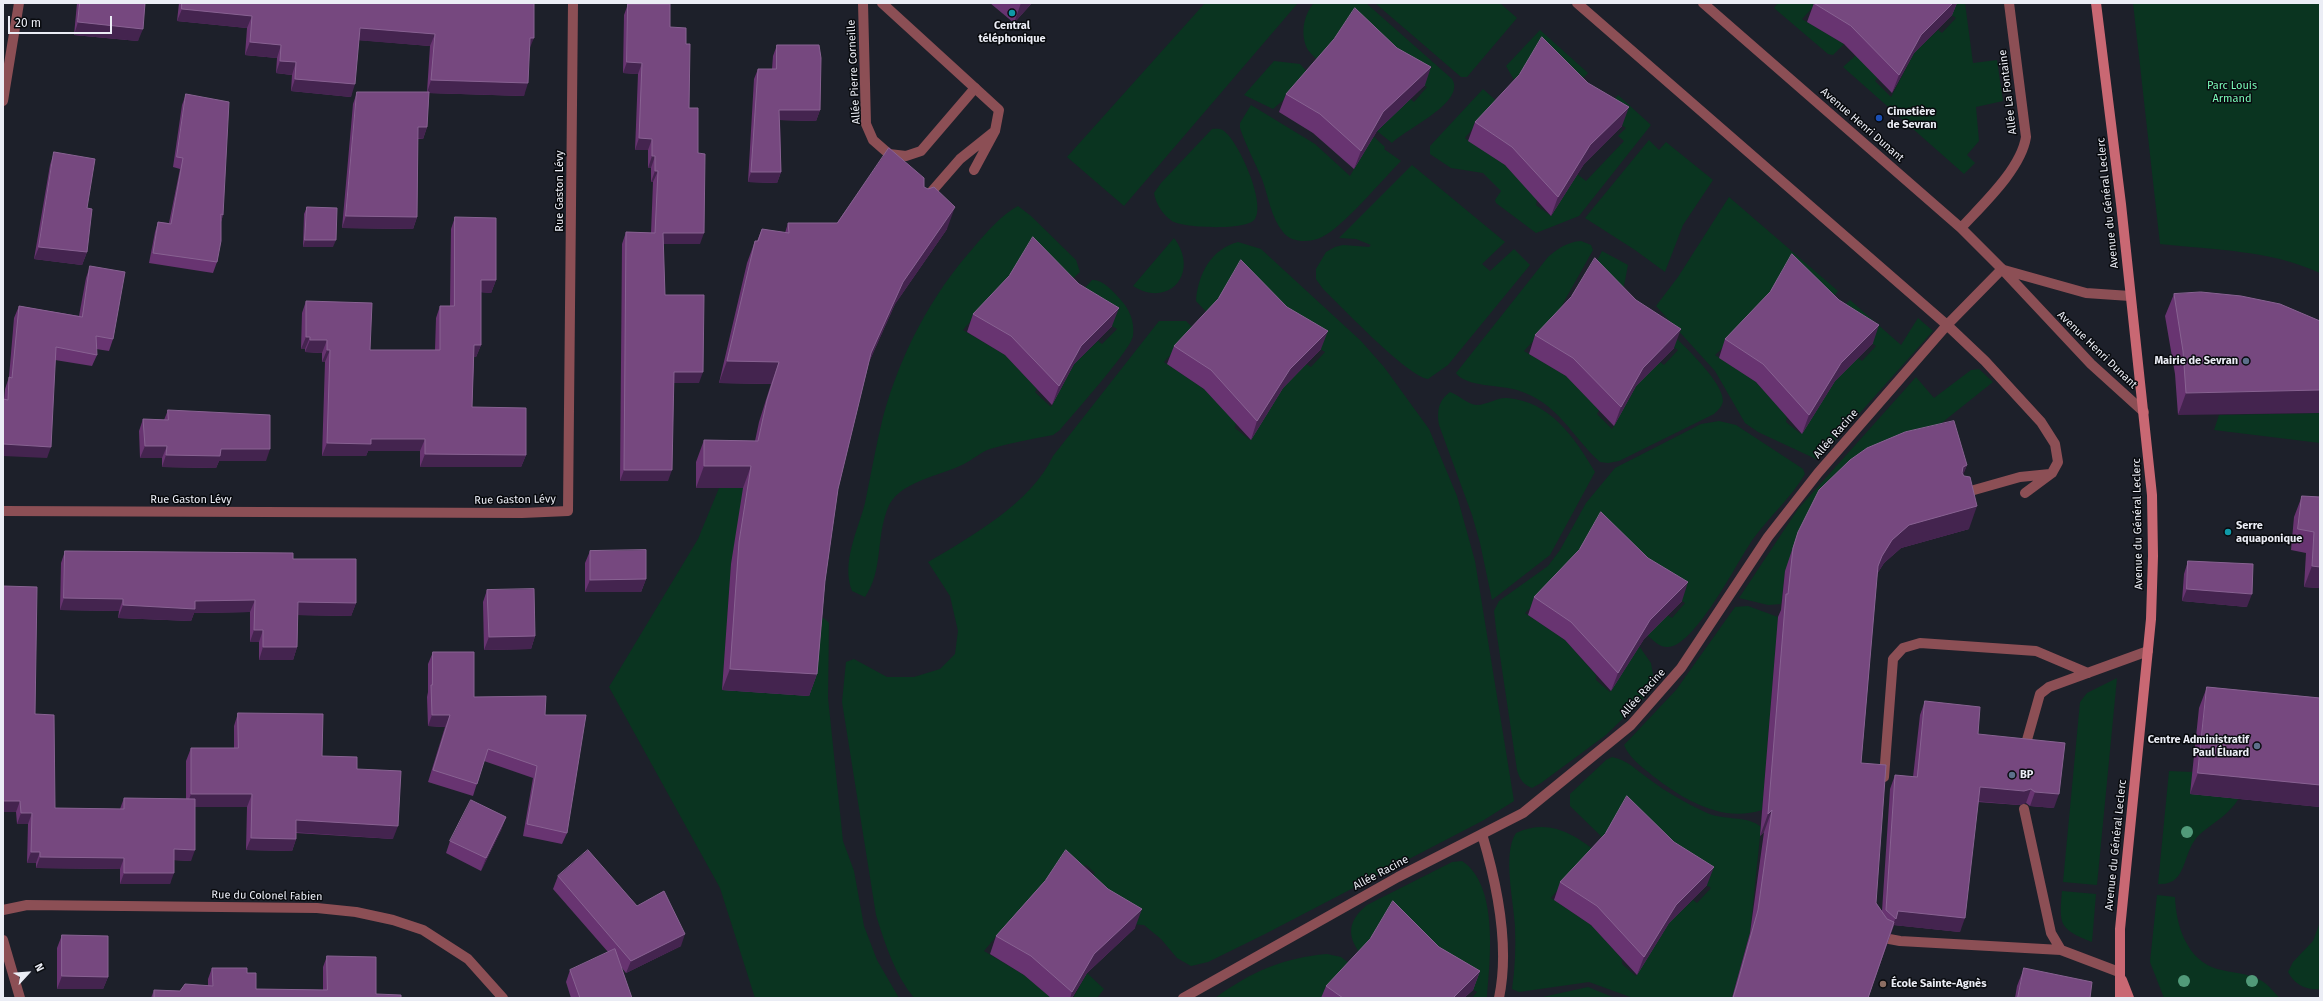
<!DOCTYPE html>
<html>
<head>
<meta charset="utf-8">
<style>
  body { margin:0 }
  #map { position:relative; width:2323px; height:1001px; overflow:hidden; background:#1d202a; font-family:"Fira Sans",sans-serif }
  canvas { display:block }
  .frame { position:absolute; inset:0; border:4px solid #ebedf5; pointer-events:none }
  .north { position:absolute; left:8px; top:953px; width:40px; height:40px; -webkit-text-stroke:3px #080a0e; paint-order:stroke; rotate:64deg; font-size:11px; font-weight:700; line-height:16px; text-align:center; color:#ebedf5 }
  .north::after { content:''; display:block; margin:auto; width:14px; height:18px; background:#ebedf5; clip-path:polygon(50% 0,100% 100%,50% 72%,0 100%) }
  .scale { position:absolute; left:8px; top:16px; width:104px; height:18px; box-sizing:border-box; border:2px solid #ebedf5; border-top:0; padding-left:5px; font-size:12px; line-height:14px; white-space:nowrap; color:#ebedf5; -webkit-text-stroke:3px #080a0e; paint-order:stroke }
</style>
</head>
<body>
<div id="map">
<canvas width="2323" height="1001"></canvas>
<div class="frame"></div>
<div class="north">N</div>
<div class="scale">20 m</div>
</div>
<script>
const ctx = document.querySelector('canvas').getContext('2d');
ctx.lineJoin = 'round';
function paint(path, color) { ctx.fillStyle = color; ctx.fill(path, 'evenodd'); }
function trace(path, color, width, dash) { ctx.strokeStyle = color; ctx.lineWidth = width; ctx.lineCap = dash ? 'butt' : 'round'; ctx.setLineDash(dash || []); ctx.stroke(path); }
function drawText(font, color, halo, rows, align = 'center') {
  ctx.font = font + ' "Fira Sans",sans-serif'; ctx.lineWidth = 3; ctx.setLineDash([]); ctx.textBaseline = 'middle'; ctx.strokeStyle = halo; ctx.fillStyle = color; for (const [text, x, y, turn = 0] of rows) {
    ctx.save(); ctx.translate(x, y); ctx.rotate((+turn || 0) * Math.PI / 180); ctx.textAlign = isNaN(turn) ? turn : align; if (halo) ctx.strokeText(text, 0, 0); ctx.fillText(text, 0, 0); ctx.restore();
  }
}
paint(new Path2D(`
  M1205 3H1298L1124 206 1067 157Z
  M1314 3H1366L1452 79C1467 102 1404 130 1392 143L1377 131 1410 99 1414 102 1427 87 1390 66 1322 64C1317 60 1312 55 1308 50 1300 36 1303 15 1314 3Z
  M1375 3H1500L1517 18 1467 77H1461Z
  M1778 3H1824L1816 4 1802 19 1844 44 1833 55 1828 54 1774 8Z
  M1932 3H1965L1973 63 1997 60 2003 101 1976 107 1979 141 1967 155 1975 163 1964 174 1843 67 1856 55 1878 78 1875 81 1891 97 1914 53 1938 30 1942 33 1956 18Z
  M2133 3H2320V273C2270 250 2215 250 2160 244Z
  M1540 30 1588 73 1572 91 1517 85 1506 66Z
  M1274 61 1300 64 1311 76 1273 109 1244 95Z
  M1483 89 1501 105 1475 126 1465 138 1505 165 1537 199 1536 205 1551 216 1577 174 1586 181 1624 141 1618 136 1626 128 1603 114 1618 95 1651 125 1579 216 1536 233 1496 203 1495 200 1501 191 1483 173 1451 168 1430 154V146Z
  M1251 105 1315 144 1350 176 1373 136 1385 147 1384 149 1401 161C1383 179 1342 228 1322 237 1310 243 1291 243 1283 232 1271 218 1268 195 1262 179 1255 162 1246 146 1240 128V123Z
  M1212 129C1216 129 1220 128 1224 131 1239 142 1266 203 1255 219 1247 231 1183 228 1172 221 1162 214 1156 204 1154 193L1161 183Z
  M1649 140 1659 150 1666 142 1713 180 1683 225 1665 272 1635 250 1585 218Z
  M1412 165 1505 242 1482 264 1490 271 1514 249 1530 265 1448 365 1428 379C1407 376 1342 307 1323 289L1316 279V269L1326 252 1335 247 1343 245 1369 247 1371 245 1356 239 1339 238Z
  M1729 197 1838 291 1823 309 1763 311 1715 355 1756 382 1787 417 1786 422 1801 434 1835 381 1858 358 1862 361 1876 346 1832 318 1850 300 1901 345 1918 318 1933 331 1818 460 1758 432 1745 423 1715 371 1656 306 1678 277Z
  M1018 206 1031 216 1076 260 1080 272 1061 290 1003 294 976 315 963 330 1005 355 1037 389 1035 392 1051 407 1074 364 1098 341 1102 344 1117 329 1072 302 1092 280C1102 279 1112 290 1119 298 1129 308 1135 321 1133 336 1130 351 1073 414 1060 430L1053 435C1032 439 1010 443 990 449 981 452 972 460 964 464 939 477 897 481 887 510 876 540 883 571 865 597L852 591C841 563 858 530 865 503 871 474 876 445 883 417 900 355 931 295 974 247 986 233 1001 215 1018 206Z
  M1174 238C1200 272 1170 309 1133 286Z
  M1581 241 1591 245 1593 250 1556 316 1524 351 1566 376 1599 410 1597 414 1612 429 1636 386 1660 362 1664 365 1678 350 1634 323 1654 318C1670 332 1724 380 1723 401 1722 407 1718 410 1714 414L1619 461 1608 463 1600 462C1571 436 1559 403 1517 390 1502 385 1465 387 1456 373L1548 257C1559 248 1567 242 1581 241Z
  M1238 242 1261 249 1361 341 1384 367 1429 429 1457 496 1475 561 1514 801 1484 820 1265 934 1208 962 1191 966 1177 958 1161 939 1144 925 1129 924 1079 888 1095 873 1086 865 1075 875 999 933 984 951 1024 975 1049 996 1048 998H914C895 975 885 944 876 915L842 702 846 662 854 659 887 677H914L940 669 955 654 958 631 950 596 928 562C971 537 1032 502 1053 456L1159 321H1186L1197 332 1175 350 1164 362 1204 389 1236 423 1235 428 1250 440 1283 388 1306 364 1311 367 1325 352 1281 325 1211 317 1196 301C1198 274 1211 249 1238 242Z
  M1602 251 1628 265 1622 296 1591 272Z
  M1979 369 1993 382 1939 425 1785 571 1781 604 1768 605 1739 598 1798 509 1916 377 1934 398 1971 370Z
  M1450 392C1458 395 1464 401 1472 404 1483 408 1496 397 1507 398 1550 401 1575 438 1595 472L1550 555 1492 600 1480 543 1472 515 1439 425C1437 411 1438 401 1450 392Z
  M2320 413V443L2214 430 2219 415Z
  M1719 421 1736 425 1797 465 1803 469 1805 474C1791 498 1769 517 1753 539 1736 564 1700 636 1673 646 1662 650 1655 642 1647 635L1667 615 1672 618 1685 603 1642 576 1572 568 1525 613 1565 640 1596 675V680L1610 692 1639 646 1651 663 1654 680 1649 693 1606 735 1541 783 1532 788C1523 784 1520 780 1517 770L1496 629 1494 611 1499 601 1548 566 1560 550 1586 503 1615 468 1701 424Z
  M745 487 731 564 722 690 816 614 825 619 829 623 828 698 843 841 854 871 864 926 877 960 899 998H755L720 888 609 687 698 539 719 488Z
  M1748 606 1778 617 1762 810C1722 823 1684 800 1653 776 1641 766 1630 759 1624 745L1676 690 1735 607Z
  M2117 678 2097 885 2063 882 2080 702 2087 693Z
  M1612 757C1628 760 1636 770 1649 779 1666 792 1686 803 1705 812 1722 821 1748 815 1761 827L1750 933 1732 998H1633L1589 982 1519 992 1512 989C1515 968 1516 948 1515 927 1514 902 1502 854 1516 833 1548 818 1573 833 1598 853L1561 886 1551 898 1591 925 1622 959V964L1636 976 1669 923 1693 900 1697 903 1711 888 1668 861 1605 840 1570 806V794L1606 760Z
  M2169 771 2192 772 2239 798C2229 815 2214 822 2200 834 2181 851 2189 886 2158 884Z
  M1462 861C1499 885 1490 960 1487 998H1472L1477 992 1433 965 1363 957C1347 938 1346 922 1367 905L1452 862Z
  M2062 891 2096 894 2092 942C2059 929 2059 925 2062 891Z
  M2157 895 2175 897C2176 926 2187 960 2217 969 2232 973 2249 973 2262 981 2269 985 2274 993 2280 998H2164L2150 962Z
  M2320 922V989C2307 991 2294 984 2288 972L2293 962 2313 941Z
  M1327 954 1341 957 1354 967 1320 998H1215C1251 972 1282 958 1327 954Z
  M1087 973 1104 989 1097 998H1073Z
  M1588 987 1615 998H1538Z`), '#0a3420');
trace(new Path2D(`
  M1577 3 1947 325 1985 361 2041 422 2055 444 2058 462 2052 473 2025 493
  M974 170 995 131 999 110 975 88
  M926 198 960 159 995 131
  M1960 494 2020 477 2050 474
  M2025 747 2040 694 2049 687 2148 651
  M1884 777 1893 659 1903 648 1920 643 2036 651 2088 673
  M2024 809 2051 933 2061 950 2119 972
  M1482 834C1497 884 1510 946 1499 998
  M1879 931 1884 938 1900 941 2061 950
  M1183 998 1398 877 1523 813 1631 725 1681 668 1768 537 1818 473 1947 325 2002 269`), '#8c4f55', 10);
trace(new Path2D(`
  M863 3 866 124 873 140 889 154 906 156 921 151 975 88 882 3
  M1703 3 1961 228 2002 269 2091 364 2144 412
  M3 101 19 3
  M1961 228C1983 204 2021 169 2026 137L2009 3
  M2004 270 2086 293 2130 296
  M3 511 522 513 568 511 573 3
  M3 910 27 905 317 908 356 912 393 920 423 930 468 959 503 998
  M3 940 20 998`), '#8c4f55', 10);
trace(new Path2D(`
  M2096 3 2121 204 2152 495 2153 556 2151 619 2120 929V998
  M2122 980 2129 998`), '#c96873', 10);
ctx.fillStyle = '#519a79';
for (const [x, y] of [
  [2187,832],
  [2184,981],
  [2252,981]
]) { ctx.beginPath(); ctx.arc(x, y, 6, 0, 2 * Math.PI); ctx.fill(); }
paint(new Path2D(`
  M77 3H145L138 41 74 35Z
  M179 3H534L524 96 429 93 427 127 423 139H418L417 217 413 229 342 228 353 104 357 92H427L430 46 359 40 351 97 291 91 292 75 276 73 277 58 245 55 247 28 177 21Z
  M990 3H1032L1014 23Z
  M1814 3H1957L1952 15 1914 53 1892 93 1844 44 1807 22Z
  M628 4 670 27 686 44 689 108 698 153 700 244H663L665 295 699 383H674L668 481H620L622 244 626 232 651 233 653 182H651V168H648V150H635L638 74 623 73 624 15Z
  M777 45 820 110 816 121 780 120 781 172 777 183 748 182 754 79 758 69H772L773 56Z
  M1397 48 1425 85 1377 131 1354 169 1313 133 1279 112 1286 94Z
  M186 94 223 215 221 222 217 262 213 273 149 263 155 232 158 222 169 223 180 169 173 167 182 105Z
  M1475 122 1622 126 1584 164 1551 216 1505 165 1468 141Z
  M54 152 87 208V252L82 265 34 259 50 165Z
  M924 187 947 229 895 304 869 362 838 489 825 581 817 674 809 696 722 690 731 564 743 488H696V462L704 440 755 441 759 422 771 384 719 383 747 263 755 241H757L762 229 785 233 788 223H837Z
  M307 207 333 247H303L304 214Z
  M455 217 496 280 491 293 481 292V345L476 357H474L472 407 526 455 521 467H420V451H368L366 456H322L325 362H322V353L305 352V349H301L302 313 306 301 370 350H435L436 318 440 306H450L451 229Z
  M90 266 113 339 109 351 96 349 97 355 92 366 55 360 47 458 4 400 5 389 9 377 14 318 19 306 79 316 86 278Z
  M2174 294 2241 296 2178 415 2175 374 2165 316Z
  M973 314 1112 326 1074 364 1052 405 1005 355 967 332Z
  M1535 335 1674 348 1636 386 1614 426 1566 376 1529 354Z
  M1725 339 1873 343 1835 381 1802 434 1756 382 1719 358Z
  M1174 346 1321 349 1283 388 1251 440 1204 389 1167 364Z
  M168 410 266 461H219L216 468 162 467V458H140L139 431 143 419 164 420Z
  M1967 465 1963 474 1969 529 1901 548 1884 563 1877 574 1861 763 1876 903 1882 911 1890 789 1895 775 1913 777 1920 715 1925 701 1978 734 2054 808 2030 806 2026 803 2019 805 1978 802 1960 932 1894 925 1868 998H1732L1750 933 1764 832 1760 836 1778 617 1781 610 1785 571 1798 532Z
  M2302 496 2320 497V588L2304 587 2306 553 2291 550 2294 517Z
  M65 551 293 559 356 603 351 616 298 615 297 647 293 660H259V642H250V612L194 613 191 621 118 618 119 611 60 610 61 563Z
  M590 551 646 579 641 592H585V563Z
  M1648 558 1682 601 1644 639 1611 691 1565 640 1528 615 1534 597Z
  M2188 561 2247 607 2182 601 2184 574Z
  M3 586 35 714 55 808 120 809 124 798 186 799V761L191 748H234V726L238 713 322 756 357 769 393 839 296 833V839L292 851 246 850 247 807H195L191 861 174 860 170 884H120V869L36 868V863H27L28 824H17L16 812H3Z
  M487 590 535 636 531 649 484 650 483 602Z
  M433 652 474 697 545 715 567 833 562 844 523 836 533 778 484 761 473 796 428 782 445 727 428 726 427 697 428 692V664Z
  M2207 687 2320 698V807L2190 794 2199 708Z
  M506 817 501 830 481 871 446 853 450 841Z
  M558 876 637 906 681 946 626 973 621 967 632 998H571L566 982 570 970 608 952 553 889Z
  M1045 881 1135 928 1087 973 1072 998H1051L1024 975 990 954 996 936Z
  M1560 882 1707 885 1669 923 1637 975 1591 925 1554 900Z
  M62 935 108 977 103 989H57V948Z
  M1439 947 1480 971 1473 990 1464 998H1321L1326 986Z
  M327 956 376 994 401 998H151L154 990 180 991 208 986V979L212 968 247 973 256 989 323 990V967Z
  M2024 968 2090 998H2015L2017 986Z`), '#683471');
paint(new Path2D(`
  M1021 3H1032L1014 23Z
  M1953 3H1957L1952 15 1914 53 1892 93 1899 75 1921 35Z
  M182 9 252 16 247 28 177 21Z
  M78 22 143 29 138 41 74 35Z
  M360 28 435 34 430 46 355 40Z
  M530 38H534L529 50Z
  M250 42 281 45 277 58 245 55Z
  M280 61 296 62 292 75 276 73Z
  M627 62 642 63 638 74 623 73Z
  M1431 67 1425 85 1377 131 1354 169 1361 151 1383 112Z
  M295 79 355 84 351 97 291 91Z
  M431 80 528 83 524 96 427 93Z
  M1629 107 1622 126 1584 164 1551 216 1558 197 1590 145Z
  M779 110H820L816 121 776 120Z
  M418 127H427L423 139 414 138Z
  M639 138 652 139 648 150H635Z
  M652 156H655L651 168H648Z
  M655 171H658L653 182H651Z
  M751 172H781L777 183 748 182Z
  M955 207 947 229 895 304 863 375 871 353 903 282Z
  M221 214 223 215 220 225Z
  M346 216 417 217 413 229 342 228Z
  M663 233H704L700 244H659Z
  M305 240H336L333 247H303Z
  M39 247 87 252 82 265 34 259Z
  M481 280H496L491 293 476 292Z
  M1119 308 1112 326 1074 364 1052 405 1059 386 1081 346Z
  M1879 325 1873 343 1835 381 1802 434 1809 415 1841 363Z
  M1681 329 1674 348 1636 386 1614 426 1621 407 1643 368Z
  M1328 331 1321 349 1283 388 1251 440 1257 421 1290 369Z
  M306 337H310L305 349H301Z
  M310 340H327L322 353 305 352Z
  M474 345H481L476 357H470Z
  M327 350H330L325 362H322Z
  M727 361 779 362 771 384 719 383Z
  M674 372H703L699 383H670Z
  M2320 390V413L2178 415 2186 393Z
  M371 439H425L420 451H368L366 456H322L327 443Z
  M3 444 51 447 47 458 3 456Z
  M145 446H167L162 458H140Z
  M221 449H270L266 461H219L216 468 162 467 166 455Z
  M425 454 526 455 521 467H420Z
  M1967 465 1958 488 1963 467Z
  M704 466H751L743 488H696Z
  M624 470H672L668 481H620Z
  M1977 506 1969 529 1901 548 1884 563 1874 579 1878 566 1882 556 1892 540 1909 525Z
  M2312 566 2320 567V588L2304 587Z
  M646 579 641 592H585L590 580Z
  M1688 582 1682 601 1644 639 1611 691 1618 673 1650 620Z
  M2187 589 2252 594 2247 607 2182 601Z
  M64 598 123 599 119 611 60 610Z
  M255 600 250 612 194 613 191 621 118 618 123 605 195 601Z
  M298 602 356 603 351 616 293 615Z
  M254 630H263L259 642H250Z
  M535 636 531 649 484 650 489 637Z
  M263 647H297L293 660H259Z
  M730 669 817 674 809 696 722 690Z
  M432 715H450L445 727 428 726Z
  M2198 773 2320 785V807L2190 794Z
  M1980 787 2031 789 2026 803 2019 805 1975 801Z
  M2035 792 2059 794 2054 808 2030 806Z
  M191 794H252L247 807H186Z
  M3 801H20L16 812H3Z
  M1772 810 1764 832 1760 836 1768 814Z
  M21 813H32L28 824H17Z
  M506 817 501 830 481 871 486 858Z
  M296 820 398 826 393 839 292 832Z
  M251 838 296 839 292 851 246 850Z
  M174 849 195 850 191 861 170 860Z
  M31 852H40L36 863H27Z
  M40 857 124 858 120 869 36 868Z
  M1714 867 1707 885 1669 923 1637 975 1644 957 1676 905Z
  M124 873H174L170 884H120Z
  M1142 909 1135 928 1087 973 1072 998H1070L1072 992 1094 954Z
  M1898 911 1965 918 1960 932 1893 925Z
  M685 934 681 946 626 973 631 961Z
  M1480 971 1473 990 1464 998H1453Z
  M62 976 108 977 103 989H57Z`), '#44244f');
const building = new Path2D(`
  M80 3H145L143 29 78 22Z
  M182 3H534V38H530L528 83 431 80 435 34 360 28 355 84 295 79 296 62 280 61 281 45 250 42 252 16 182 9Z
  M1814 3H1953L1921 35 1899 75 1851 26Z
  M628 4H670V27L686 28V44H690L689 108H698V153L705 154 704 233H663L665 295H704L703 372H674L672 470H624L626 232 655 233 658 171H655V156H652V139L639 138 642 63 627 62Z
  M1355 8 1397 48 1431 67 1383 112 1361 151 1320 114 1286 94 1334 39Z
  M1542 37 1588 83 1629 107 1590 145 1558 197 1512 147 1475 122 1519 75Z
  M777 45H819L821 58 820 110H779L781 172H751L758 69H776Z
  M357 92H429L427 127H418L417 217 346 216Z
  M186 94 229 102 223 215 221 214V241L217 262 153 253 158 222 171 224 183 158 177 157Z
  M889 148 924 178V187L928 189 934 187 955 207 903 282 871 353 838 489 825 581 817 674 730 669 739 542 751 466H704V440L758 441 767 400 779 362 727 361 755 241H758L762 229 789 233 788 223H837Z
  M54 152 95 159 87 208 92 209 87 252 39 247Z
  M307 207 337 208 336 240H305Z
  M455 217 496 218V280H481V345H474L472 407 526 408V455L425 454V439H371V444L327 443 330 350H327V340H310V337H306V301L372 303 370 350H440V306H454Z
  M1033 237 1079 284 1119 308 1081 346 1059 386 1011 336 973 314 1009 276Z
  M1792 254 1839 300 1879 325 1841 363 1809 415 1763 364 1725 339 1770 292Z
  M1595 258 1636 300 1681 329 1643 368 1621 407 1573 358 1535 335 1571 297Z
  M1241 260 1287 307 1328 331 1290 369 1257 421 1211 370 1174 346 1218 299Z
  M90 266 125 272 113 339 96 336 97 355 56 347 51 447 3 444V399L8 400 9 377 12 378 19 306 82 317Z
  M2201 292 2241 296 2280 304 2320 321V390L2186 393 2183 351 2174 294Z
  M168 410 270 415V449H221L220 456 166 455 167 446H145L143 419 168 420Z
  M1954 421 1967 465 1963 467 1962 473 1964 476 1970 477 1977 506 1909 525 1892 540 1882 556 1878 566 1861 763 1886 765 1876 903 1887 919 1894 922 1868 998H1733L1737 985 1758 910 1772 810 1768 814 1786 594H1788L1793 548 1798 532 1819 490 1850 460 1867 448 1905 432Z
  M2302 496 2320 497V567L2312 566 2314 532 2298 529Z
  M1601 512 1648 558 1688 582 1650 620 1618 673 1571 622 1534 597 1579 550Z
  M646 550V579L590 580V551Z
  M65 551 293 553V559H356V603L298 602 297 647H263V630H254L255 600 195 601V609L123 605V599L64 598Z
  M2188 561 2253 564 2252 594 2187 589Z
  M3 586 37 587 35 714 54 715 55 808 124 809V798L195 799V850L174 849V873H124V858L40 857V852H31L32 813H21L20 801H3Z
  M534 589 535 636 489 637 487 590Z
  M433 652H474V697L546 696 545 715H586L567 833 527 824 537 766 488 749 477 784 433 770 450 715H432L431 685H432Z
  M2207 687 2320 698V785L2198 773Z
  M1925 701 1980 707 1978 734 2065 743 2059 794 2035 792 2031 789 2024 791 1980 787 1965 918 1898 911 1896 919 1886 910 1895 775 1917 777Z
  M238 713 323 714 322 756 357 757V769L401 771 398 826 296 820V839L251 838 252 794H191V748H238Z
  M1627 796 1674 842 1714 867 1676 905 1644 957 1597 906 1560 882 1605 834Z
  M471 800 506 817 486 858 450 841Z
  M588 850 637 906 664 891 685 934 631 961 558 876Z
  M1066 850 1108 889 1142 909 1094 954 1072 992 1031 956 996 936 1045 881Z
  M1393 901 1439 947 1480 971 1453 998H1343L1326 986 1370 939Z
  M62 935 108 936V977L62 976Z
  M615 949 632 998H580L570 970Z
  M327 956 376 957V994L401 995V998H154V990L180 991 185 984 213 986 212 968H247V973H256V989L327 990Z
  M2024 968 2092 982 2090 998H2018Z`);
paint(building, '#76487f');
trace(building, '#886292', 1);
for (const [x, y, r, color] of [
  [1012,13,4,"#0f9aa8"],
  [1879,118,4,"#1a4fb4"],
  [2246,361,4,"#5c6f8a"],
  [2228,532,4,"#0f9aa8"],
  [2257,746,4,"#5c6f8a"],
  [2012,775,4,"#5c6f8a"],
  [1883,984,4,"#8d6e63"]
]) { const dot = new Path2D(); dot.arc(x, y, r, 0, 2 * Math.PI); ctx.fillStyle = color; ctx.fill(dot); trace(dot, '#080a0e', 1.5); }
drawText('bold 11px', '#ebedf5', '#080a0e', [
  ["Central",1012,26,"center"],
  ["téléphonique",1012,39,"center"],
  ["Cimetière",1887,112],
  ["de Sevran",1887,125],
  ["Mairie de Sevran",2238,361,"right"],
  ["Serre",2236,526],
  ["aquaponique",2236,539],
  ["Centre Administratif",2249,740,"right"],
  ["Paul Éluard",2249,753,"right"],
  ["BP",2020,775],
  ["École Sainte-Agnès",1891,984]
], 'left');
drawText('11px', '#ebedf5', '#080a0e', [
  ["Allée Pierre Corneille",854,72,-93],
  ["Allée La Fontaine",2008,92,-97],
  ["Avenue Henri Dunant",1862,125,41],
  ["Rue Gaston Lévy",560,191,-90],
  ["Avenue du Général Leclerc",2108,203,-96],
  ["Avenue Henri Dunant",2097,350,44],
  ["Allée Racine",1836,434,-49],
  ["Rue Gaston Lévy",191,500],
  ["Rue Gaston Lévy",515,500,-1],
  ["Avenue du Général Leclerc",2138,524,-91],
  ["Allée Racine",1643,693,-48],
  ["Avenue du Général Leclerc",2116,845,-84],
  ["Allée Racine",1381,873,-28],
  ["Rue du Colonel Fabien",267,896,1]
]);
drawText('11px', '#7bfeba', '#080a0e', [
  ["Parc Louis",2232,86],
  ["Armand",2232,99]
]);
</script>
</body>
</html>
